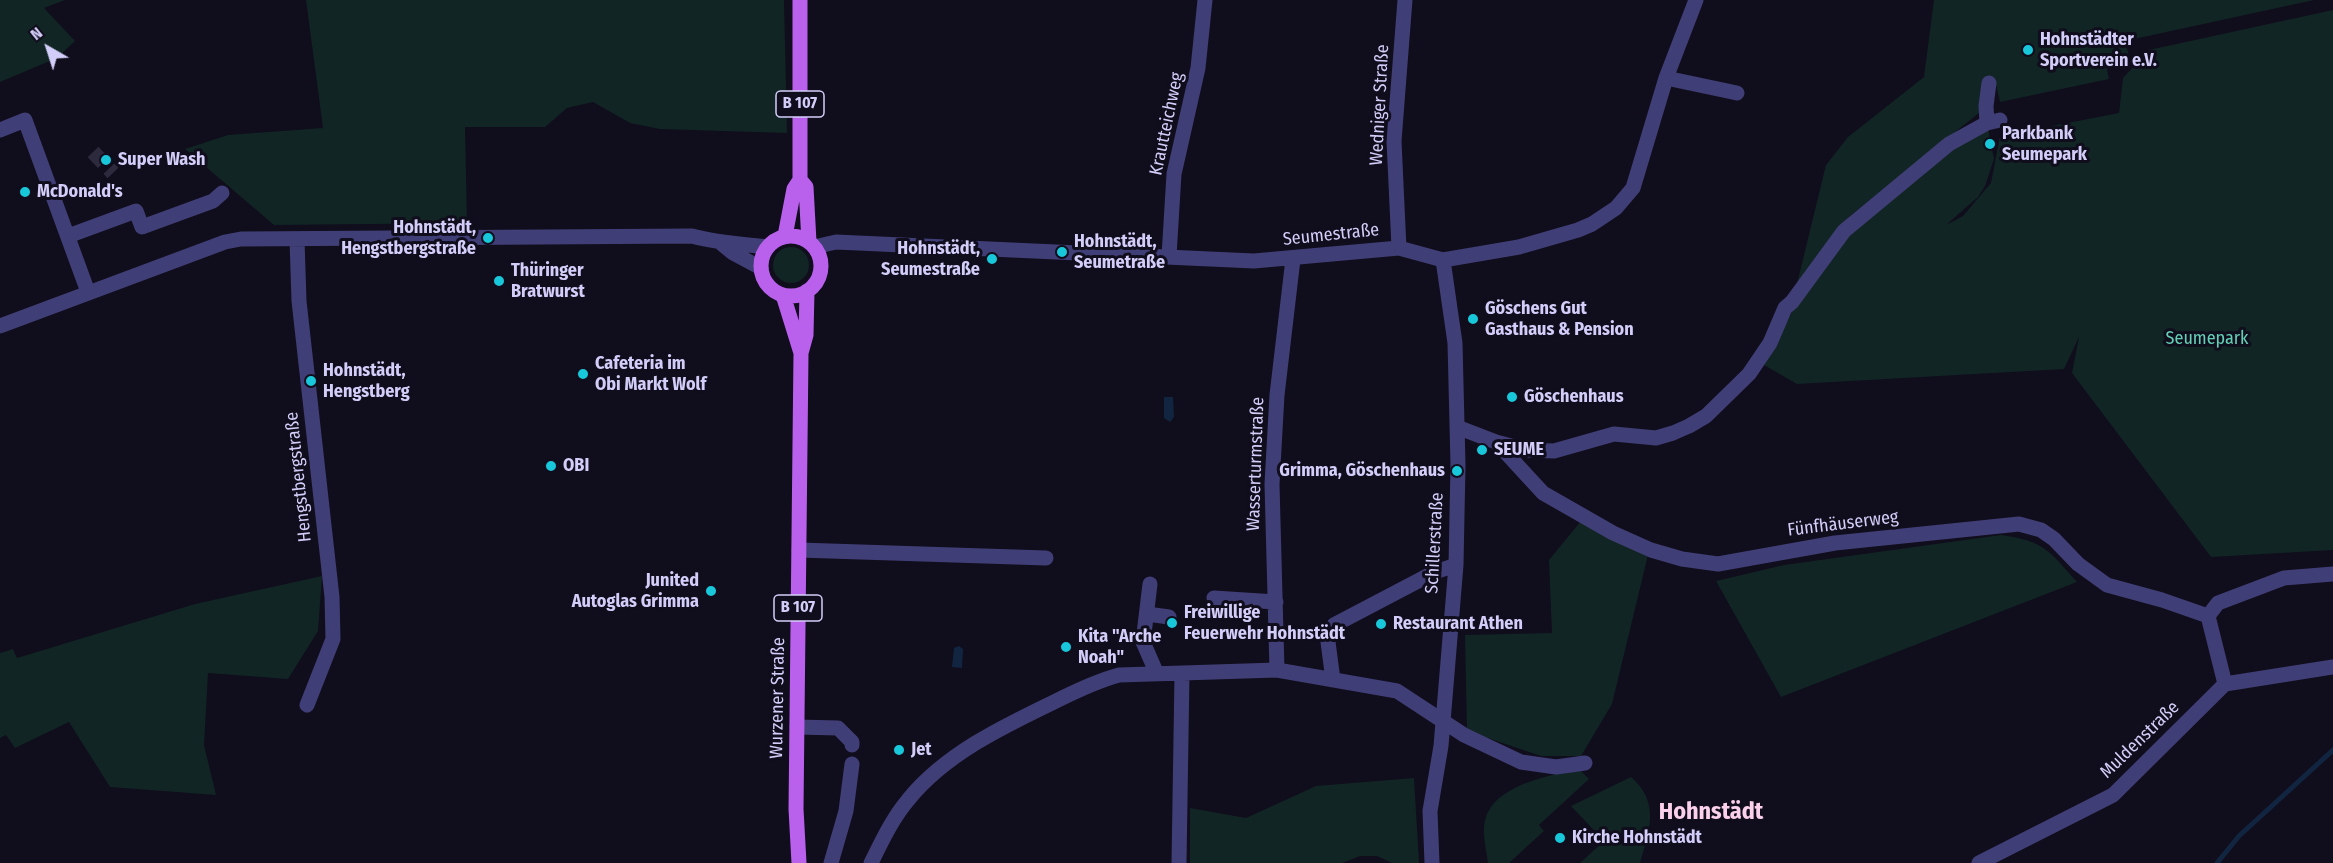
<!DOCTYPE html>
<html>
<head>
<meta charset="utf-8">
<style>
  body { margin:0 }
  #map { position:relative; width:2333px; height:863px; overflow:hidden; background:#100d1c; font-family:"Fira Sans Condensed",sans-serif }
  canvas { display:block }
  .north { position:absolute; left:18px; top:18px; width:60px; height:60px; -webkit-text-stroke:4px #100d1c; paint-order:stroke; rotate:321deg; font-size:16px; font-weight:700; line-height:24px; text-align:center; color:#d3cef9 }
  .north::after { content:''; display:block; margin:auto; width:21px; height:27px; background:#d3cef9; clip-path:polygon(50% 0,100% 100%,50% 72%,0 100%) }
</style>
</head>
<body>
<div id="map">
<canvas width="2333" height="863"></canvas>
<div class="north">N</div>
</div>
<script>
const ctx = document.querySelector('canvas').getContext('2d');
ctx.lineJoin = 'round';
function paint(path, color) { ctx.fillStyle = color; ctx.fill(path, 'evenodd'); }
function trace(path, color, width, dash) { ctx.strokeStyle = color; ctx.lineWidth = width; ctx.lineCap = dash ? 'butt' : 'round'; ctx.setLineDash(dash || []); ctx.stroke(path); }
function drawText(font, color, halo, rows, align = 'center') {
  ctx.font = font + ' "Fira Sans Condensed",sans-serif'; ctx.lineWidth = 6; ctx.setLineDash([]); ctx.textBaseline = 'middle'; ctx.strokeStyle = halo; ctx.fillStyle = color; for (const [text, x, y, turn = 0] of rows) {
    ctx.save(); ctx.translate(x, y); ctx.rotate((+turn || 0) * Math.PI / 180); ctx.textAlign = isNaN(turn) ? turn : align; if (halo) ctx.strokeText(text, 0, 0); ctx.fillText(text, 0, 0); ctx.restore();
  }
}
paint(new Path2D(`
  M0 0H65L44 8 75 41 57 58 0 82Z
  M306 0H784L787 133 660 129 630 123 593 102 567 108 545 127H465L467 223 274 225 185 149 228 135 323 128Z
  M1934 0H2314L2125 41 2130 59 2106 65 2109 79 2000 102 1996 84 1986 83 1979 113 1850 216 1795 292 1826 165 1848 137 1924 77Z
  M2333 10V550L2211 557 2072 373 2079 337 2064 369 1797 384 1764 365 1801 295 1846 235 1953 147 1988 128 1994 159 1985 186 1978 197 1946 225 1963 216 1991 183 2000 136 2119 113 2123 78 2149 50Z
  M773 265a18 18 0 1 1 36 0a18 18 0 1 1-36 0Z
  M1581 521 1648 555 1612 704 1581 756H1541L1467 731 1465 635 1552 633 1549 560Z
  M2001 535C2045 541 2049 551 2077 582L1781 697 1716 581 1784 565Z
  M322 576 318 631 288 679 208 673 204 745 216 795 110 787 69 722 15 748 6 735 0 738V653L13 649 17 658 195 604Z
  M1580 770 1589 779 1539 825 1544 831 1509 863H1488C1486 847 1480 827 1488 812 1502 784 1552 774 1580 770Z
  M1631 777C1660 802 1650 830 1640 863H1580L1604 841 1571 806Z
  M1414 778 1419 863H1392L1377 856H1360L1342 863H1190V808L1246 818 1316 786Z`), '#112524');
paint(new Path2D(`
  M1164 397H1173L1174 417 1170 422 1164 418Z
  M959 646 963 649 962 668 952 667 954 648Z`), '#122540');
trace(new Path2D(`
  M2217 863 2239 836 2333 750`), '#122540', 5);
trace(new Path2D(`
  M93 152 113 173`), '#2d2a3d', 15, [15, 8]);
trace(new Path2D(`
  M1666 78 1737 93
  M1987 123 1986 106 1989 83
  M0 130 25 120 88 292
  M68 236 136 211 142 227 213 201 222 193
  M297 240 299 301 332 597 333 639 307 705
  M722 244 733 253 761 268
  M814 247 836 242 1254 261 1399 248 1443 260 1519 247 1578 230 1592 224 1616 208 1633 188 1666 78 1696 0
  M1399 248 1394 141 1405 0
  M1169 256 1174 174 1198 68 1205 0
  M0 326 225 242 241 239 692 236C718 243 741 244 768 247
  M1457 427 1496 442 1526 450 1554 451 1614 434 1656 438 1673 433 1689 426 1706 416 1749 374 1770 343 1785 308 1792 302 1844 231 1949 144 1987 123 2000 120
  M1496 442 1543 493 1613 533 1651 550 1682 559 1718 564 1835 543 2019 524 2041 530 2054 539 2078 564 2107 585 2162 600 2208 616
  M799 550 1046 558
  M1150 584 1143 642 1157 674
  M1214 598 1276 602
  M1147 614 1169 617
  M1277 670 1272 484 1277 395 1293 259
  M1333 680 1328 642 1334 625 1435 572 1456 565
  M2225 684 2333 667
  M797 727 838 728 852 742V745
  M831 863 846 811 852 764
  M871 863C882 841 892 819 908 800 945 754 1004 726 1056 701 1076 691 1097 681 1119 675L1277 670 1397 691 1464 735 1521 762 1556 767 1585 763
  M1179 863 1182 674
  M1432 863 1430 811 1441 746 1456 565 1458 465 1455 343 1443 260
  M1979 863 2113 795 2225 684 2208 616 2218 603 2284 578 2333 574`), '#403e76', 15);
trace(new Path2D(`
  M800 180 806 187 809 242
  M761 266a30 30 0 1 1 60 0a30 30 0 1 1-60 0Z
  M785 236 794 189 800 180V0
  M783 295 801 353
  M799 863 796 809 801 353 806 335 807 291`), '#b961ed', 15);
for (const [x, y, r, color] of [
  [2028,50,6,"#19c7db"],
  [1990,144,6,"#19c7db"],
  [106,160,6,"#19c7db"],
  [25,192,6,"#19c7db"],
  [488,238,6,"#19c7db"],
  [1062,252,6,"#19c7db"],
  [992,259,6,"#19c7db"],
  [499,281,6,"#19c7db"],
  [1473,319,6,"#19c7db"],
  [583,374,6,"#19c7db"],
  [311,381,6,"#19c7db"],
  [1512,397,6,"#19c7db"],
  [1482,450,6,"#19c7db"],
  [551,466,6,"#19c7db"],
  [1457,471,6,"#19c7db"],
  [711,591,6,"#19c7db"],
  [1172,623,6,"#19c7db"],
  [1381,624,6,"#19c7db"],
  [1066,647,6,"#19c7db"],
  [899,750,6,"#19c7db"],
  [1560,838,6,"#19c7db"]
]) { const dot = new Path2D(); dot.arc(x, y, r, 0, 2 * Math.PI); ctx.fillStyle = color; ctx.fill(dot); trace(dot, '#100d1c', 2); }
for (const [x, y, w] of [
  [800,104,48],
  [798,608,48]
]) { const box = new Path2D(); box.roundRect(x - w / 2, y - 13, w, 26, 4.5); ctx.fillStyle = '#100d1c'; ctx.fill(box); trace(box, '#d3cef9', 1.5); }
drawText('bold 16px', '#d3cef9', null, [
  ["B 107",800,104],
  ["B 107",798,608]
]);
drawText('bold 18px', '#d3cef9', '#100d1c', [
  ["Hohnstädter",2040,40],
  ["Sportverein e.V.",2040,61],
  ["Parkbank",2002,134],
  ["Seumepark",2002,155],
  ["Super Wash",118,160],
  ["McDonald's",37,192],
  ["Hohnstädt,",476,228,"right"],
  ["Hengstbergstraße",476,249,"right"],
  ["Hohnstädt,",1074,242],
  ["Seumetraße",1074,263],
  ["Hohnstädt,",980,249,"right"],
  ["Seumestraße",980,270,"right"],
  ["Thüringer",511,271],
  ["Bratwurst",511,292],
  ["Göschens Gut",1485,309],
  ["Gasthaus & Pension",1485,330],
  ["Cafeteria im",595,364],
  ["Obi Markt Wolf",595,385],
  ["Hohnstädt,",323,371],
  ["Hengstberg",323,392],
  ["Göschenhaus",1524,397],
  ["SEUME",1494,450],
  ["OBI",563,466],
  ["Grimma, Göschenhaus",1445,471,"right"],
  ["Junited",699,581,"right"],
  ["Autoglas Grimma",699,602,"right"],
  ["Freiwillige",1184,613],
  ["Feuerwehr Hohnstädt",1184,634],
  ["Restaurant Athen",1393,624],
  ["Kita \"Arche",1078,637],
  ["Noah\"",1078,658],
  ["Jet",911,750],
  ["Kirche Hohnstädt",1572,838]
], 'left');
drawText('18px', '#d3cef9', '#100d1c', [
  ["Wedniger Straße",1380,105,-87],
  ["Krautteichweg",1167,124,-78],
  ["Seumestraße",1331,235,-6],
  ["Wasserturmstraße",1256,464,-88],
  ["Hengstbergstraße",299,477,-96],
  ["Fünfhäuserweg",1843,524,-7],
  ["Schillerstraße",1435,543,-87],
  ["Wurzener Straße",778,698,-89],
  ["Muldenstraße",2140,740,-44]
]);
drawText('18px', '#63d0b5', '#100d1c', [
  ["Seumepark",2207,339]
]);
drawText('bold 24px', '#fad0ea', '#100d1c', [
  ["Hohnstädt",1711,812]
]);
</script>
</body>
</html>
